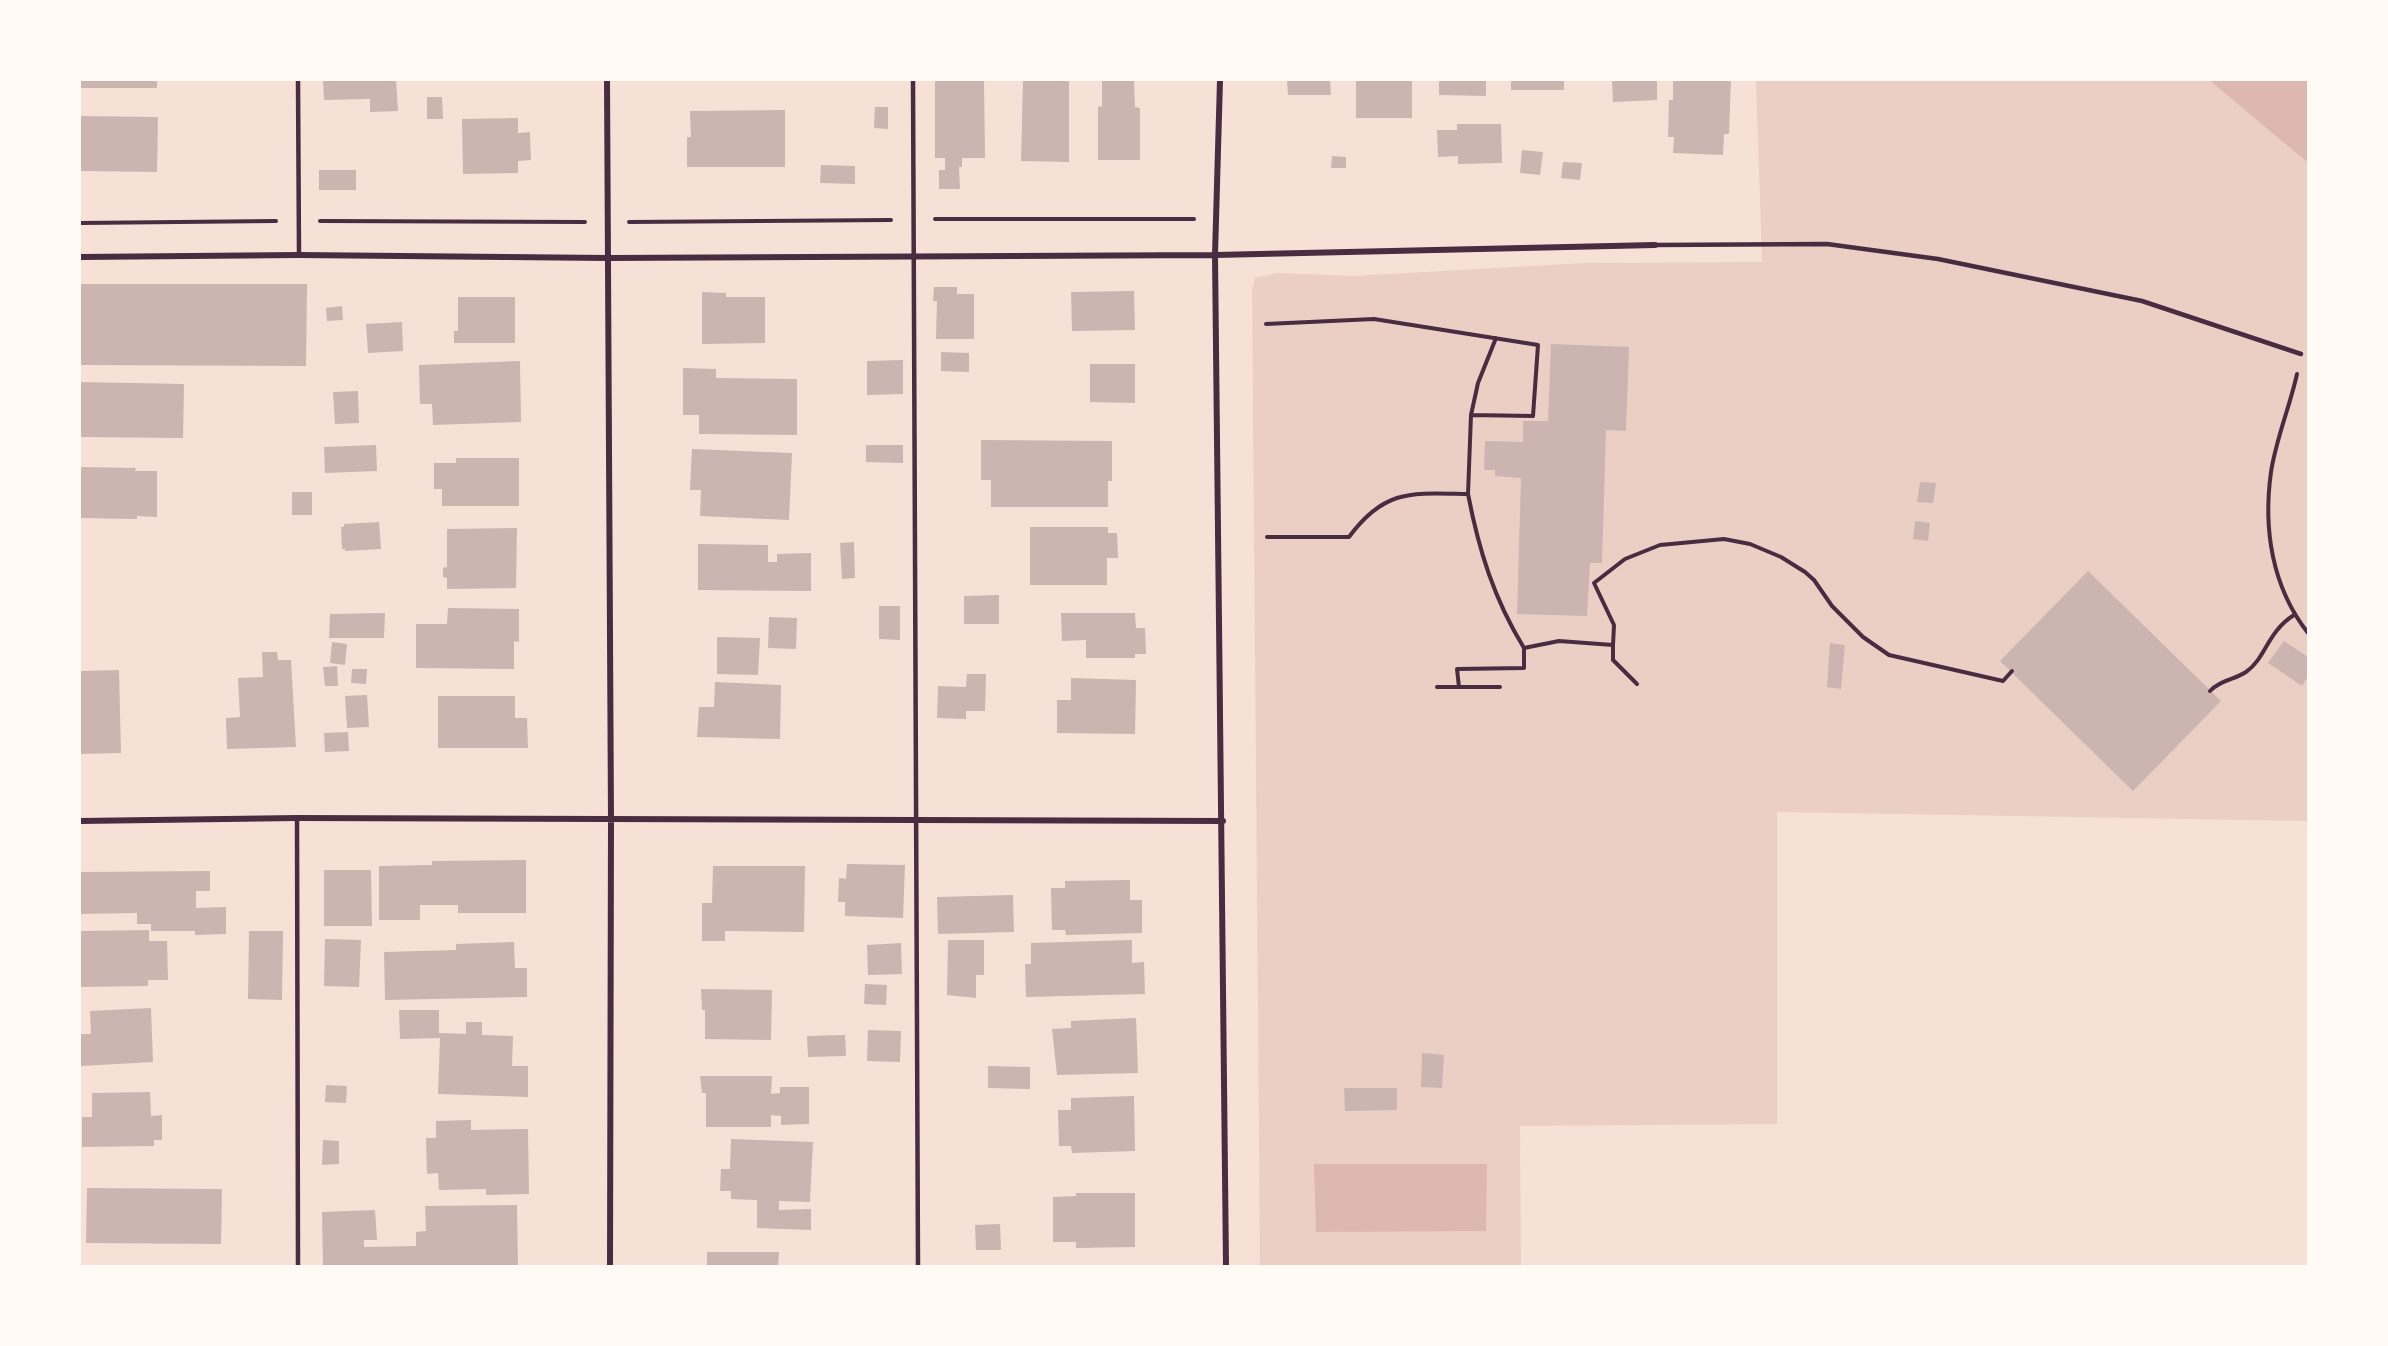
<!DOCTYPE html>
<html>
<head>
<meta charset="utf-8">
<style>
  body { margin:0 }
  #map { position:relative; width:2388px; height:1346px; overflow:hidden; background:#f7e1d7; font-family:Commissioner,sans-serif }
  canvas { display:block }
  .frame { position:absolute; inset:0; border:81px solid #fffaf5; pointer-events:none }
</style>
</head>
<body>
<div id="map">
<canvas width="2388" height="1346"></canvas>
<div class="frame"></div>
</div>
<script>
const ctx = document.querySelector('canvas').getContext('2d');
ctx.lineJoin = 'round';
function paint(path, color) { ctx.fillStyle = color; ctx.fill(path, 'evenodd'); }
function trace(path, color, width, dash) { ctx.strokeStyle = color; ctx.lineWidth = width; ctx.lineCap = dash ? 'butt' : 'round'; ctx.setLineDash(dash || []); ctx.stroke(path); }
paint(new Path2D(`
  M1756 80H2209L2308 163V821L1777 812V1124L1520 1126 1521 1266H1260L1252 290 1255 278 1277 273 1354 276 1584 263 1762 262Z`), '#ebcfc5');
paint(new Path2D(`
  M2209 80H2308V163Z
  M1314 1164H1487L1486 1231 1316 1232Z`), '#dcb8b0');
paint(new Path2D(`
  M80 80H157V88H80Z
  M323 80H396L398 111 370 112V99L324 100Z
  M935 80H984L985 158H962V167H959L960 189H939V170H945V158H935Z
  M1023 80H1069V162L1021 161Z
  M1102 80H1134L1135 107 1140 108V160H1098V107L1102 106Z
  M1287 80H1330L1331 95H1288Z
  M1356 80H1412V118H1356Z
  M1439 80H1486V96L1439 95Z
  M1511 80H1564V90H1511Z
  M1612 80H1657V100L1613 102Z
  M1673 80H1731L1729 134H1724L1723 155 1673 153 1674 137H1668L1669 100H1673Z
  M427 97H442L443 119H427Z
  M875 107H888V129L874 128Z
  M785 110V167H687V137H691L690 111Z
  M80 116 158 117 157 172 80 171Z
  M518 118V133L530 132 531 160 518 161V173L463 174 462 119Z
  M1457 124H1501L1502 163 1458 164V156L1438 157 1437 130H1457Z
  M1522 150 1543 152 1540 175 1520 173Z
  M1332 156 1346 157V168H1331Z
  M1563 162 1582 163 1580 180 1561 178Z
  M821 165 855 166V184L820 183Z
  M319 170H356V190H319Z
  M80 284H307L306 366 80 365Z
  M934 287H957V294H974V339H936L937 301H933Z
  M1134 291 1135 330 1072 331 1071 292Z
  M702 292 726 293V297H765V343L702 344Z
  M458 297H515V343H454V331H458Z
  M342 306 343 320 327 321 326 308Z
  M402 322 403 351 368 353 366 324Z
  M1551 344 1629 347 1626 431 1606 430 1602 563H1590L1587 616 1517 614 1521 478 1495 476V470H1484L1485 441 1523 442V421H1548Z
  M941 352 969 353V372L941 371Z
  M903 360V394L867 395V361Z
  M520 361 521 422 433 425 432 404H420L419 365Z
  M1090 364H1135V403L1090 402Z
  M683 368 716 369V378L797 379V435L699 434V415H683Z
  M80 382 184 384 183 438 80 437Z
  M358 391 359 423 335 424 333 392Z
  M981 440 1112 441V481H1108V507H991V480H981Z
  M376 445 377 471 325 473 324 447Z
  M866 445H903V463L866 462Z
  M692 449 792 453 789 520 700 516 701 490H690Z
  M456 458H519V506H442V489H434V463H456Z
  M80 467 136 468 135 471H157V517L137 516V519L80 518Z
  M1920 482 1936 483 1933 503 1917 502Z
  M292 492H312V515H292Z
  M1915 521 1930 523 1928 541 1913 539Z
  M379 522 381 549 345 551V549H342L341 527H344V524Z
  M1030 527H1108V533H1117L1118 558H1107V585H1030Z
  M517 528 516 588 447 589V578L443 577V568L447 567V529Z
  M854 542 855 578 842 579 840 543Z
  M698 544 768 545V562H777V554L811 553V591L698 590Z
  M2088 571 2221 701 2133 791 2000 661Z
  M999 595V624H964V596Z
  M879 606H900V640L879 639Z
  M448 608 519 609V642L514 641V669L416 668V624H447Z
  M385 613 384 638H329L330 614Z
  M1061 613H1135L1136 628H1145L1146 654H1135V658H1086V640L1062 641Z
  M769 617 797 618 796 649 768 648Z
  M717 637 760 638 758 675 717 674Z
  M2284 641 2308 657V676L2302 686 2268 663Z
  M332 642 347 644 345 665 330 663Z
  M1830 643 1845 645 1841 689 1827 687Z
  M262 652H277L278 660H291L296 747 227 749 226 718 240 717 238 678 263 677Z
  M337 666 338 686H325L323 667Z
  M352 669H367L366 684 351 683Z
  M119 670 121 753 80 754V671Z
  M967 674H986L985 711H966V719L937 718 938 686 966 687Z
  M1071 678 1136 680 1135 734 1057 733V700H1071Z
  M715 682 781 685 780 739 697 737 699 707H714Z
  M367 695 369 727 347 728 345 696Z
  M438 696H515V718H527L528 748H438Z
  M348 732 349 751 325 752 324 733Z
  M526 860V913H458V905H420V920H379V866L432 865V861Z
  M847 864 905 865 903 918 845 916V902H838L839 878 846 879Z
  M713 866H805L804 932 725 931V941H702V903H712Z
  M324 870H371L372 926H324Z
  M210 871V891H196V908L226 907V934L195 935V931H151V924H137V913L80 914V872Z
  M1130 880V900H1142V933L1066 935 1065 930H1052L1051 888H1065V881Z
  M1013 895 1014 932 938 934 937 897Z
  M149 930V941H167L168 980H148V986L80 987V931Z
  M249 931H283L282 1000 248 999Z
  M325 939 361 940 359 987 324 986Z
  M948 940H984V975H976V998L947 995Z
  M1132 940V963L1144 962 1145 994 1026 997 1025 964H1031V943Z
  M514 942 515 968H527V997L385 1000 384 952 456 950V944Z
  M901 943 902 974 868 975 867 945Z
  M865 984 887 985 886 1005 864 1004Z
  M701 989 772 990 771 1040 705 1039V1010H702Z
  M151 1008 153 1062 81 1066 80 1034H91L90 1011Z
  M399 1010H439V1033L466 1034V1022H482V1035L513 1036 512 1066H528V1097L438 1094 440 1038 400 1039Z
  M1136 1018 1138 1073 1057 1075 1052 1029 1071 1028V1021Z
  M868 1030 901 1031 900 1062 867 1061Z
  M845 1035 846 1056 808 1057 807 1036Z
  M1422 1053 1444 1055 1442 1088 1421 1087Z
  M988 1066 1030 1067V1089L988 1088Z
  M700 1076H772L771 1094 780 1093V1087H809V1124L781 1125V1116L771 1115V1127H706V1093H702Z
  M326 1085 347 1086 346 1103 325 1102Z
  M1344 1088H1397V1110L1345 1111Z
  M150 1092 151 1116 162 1115V1140H154V1146L82 1147V1117H92V1093Z
  M1134 1096 1135 1151 1072 1153 1071 1146H1059L1058 1110H1071V1098Z
  M471 1120V1130L528 1129 529 1194 486 1195V1189L439 1190 438 1173 427 1174 426 1138H436V1121Z
  M731 1139 813 1142 810 1202 779 1201V1210L811 1209V1230L757 1228V1200L731 1199V1191H720L721 1169H730Z
  M323 1140 339 1141V1164L322 1165Z
  M87 1188 222 1189 221 1244 86 1243Z
  M1076 1193H1135V1247L1076 1248V1242H1053V1197L1076 1196Z
  M517 1205 518 1266H323L322 1212 375 1210 377 1240H364V1247L416 1246V1232L426 1231 425 1206Z
  M1000 1224 1001 1250H976L975 1225Z
  M707 1252H779L778 1266H707Z`), '#ccb4b1');
trace(new Path2D(`
  M935 219H1194
  M320 221 585 222
  M629 222 891 220
  M80 223 276 221
  M1266 324 1374 319 1538 345 1533 416 1471 415 1478 383 1496 338
  M2297 374C2290 406 2276 439 2271 472 2263 529 2272 587 2308 633
  M1468 494C1479 551 1494 599 1524 648L1559 641 1613 645 1614 625 1594 583 1625 559 1660 545 1724 539 1750 544 1781 557 1805 572 1814 580 1832 606 1863 637 1889 655 2003 681 2012 671
  M1267 537H1349C1385 488 1413 493 1468 494L1471 415
  M1613 645V660L1637 684
  M1437 687H1500
  M1459 687 1457 669 1524 668V648
  M2210 691C2220 680 2234 680 2246 672 2266 658 2267 632 2294 615`), '#4a2c40', 4);
trace(new Path2D(`
  M298 80 299 255
  M913 80 918 1266
  M1655 245 1827 244 1938 259 2142 301 2301 354
  M297 818 298 1266`), '#4a2c40', 4.5);
trace(new Path2D(`
  M607 80 611 819 610 1266
  M1220 80 1215 255 1226 1266
  M80 257 299 255 608 258 1215 255 1655 245
  M80 821 297 818 1223 821`), '#4a2c40', 6);
</script>
</body>
</html>
